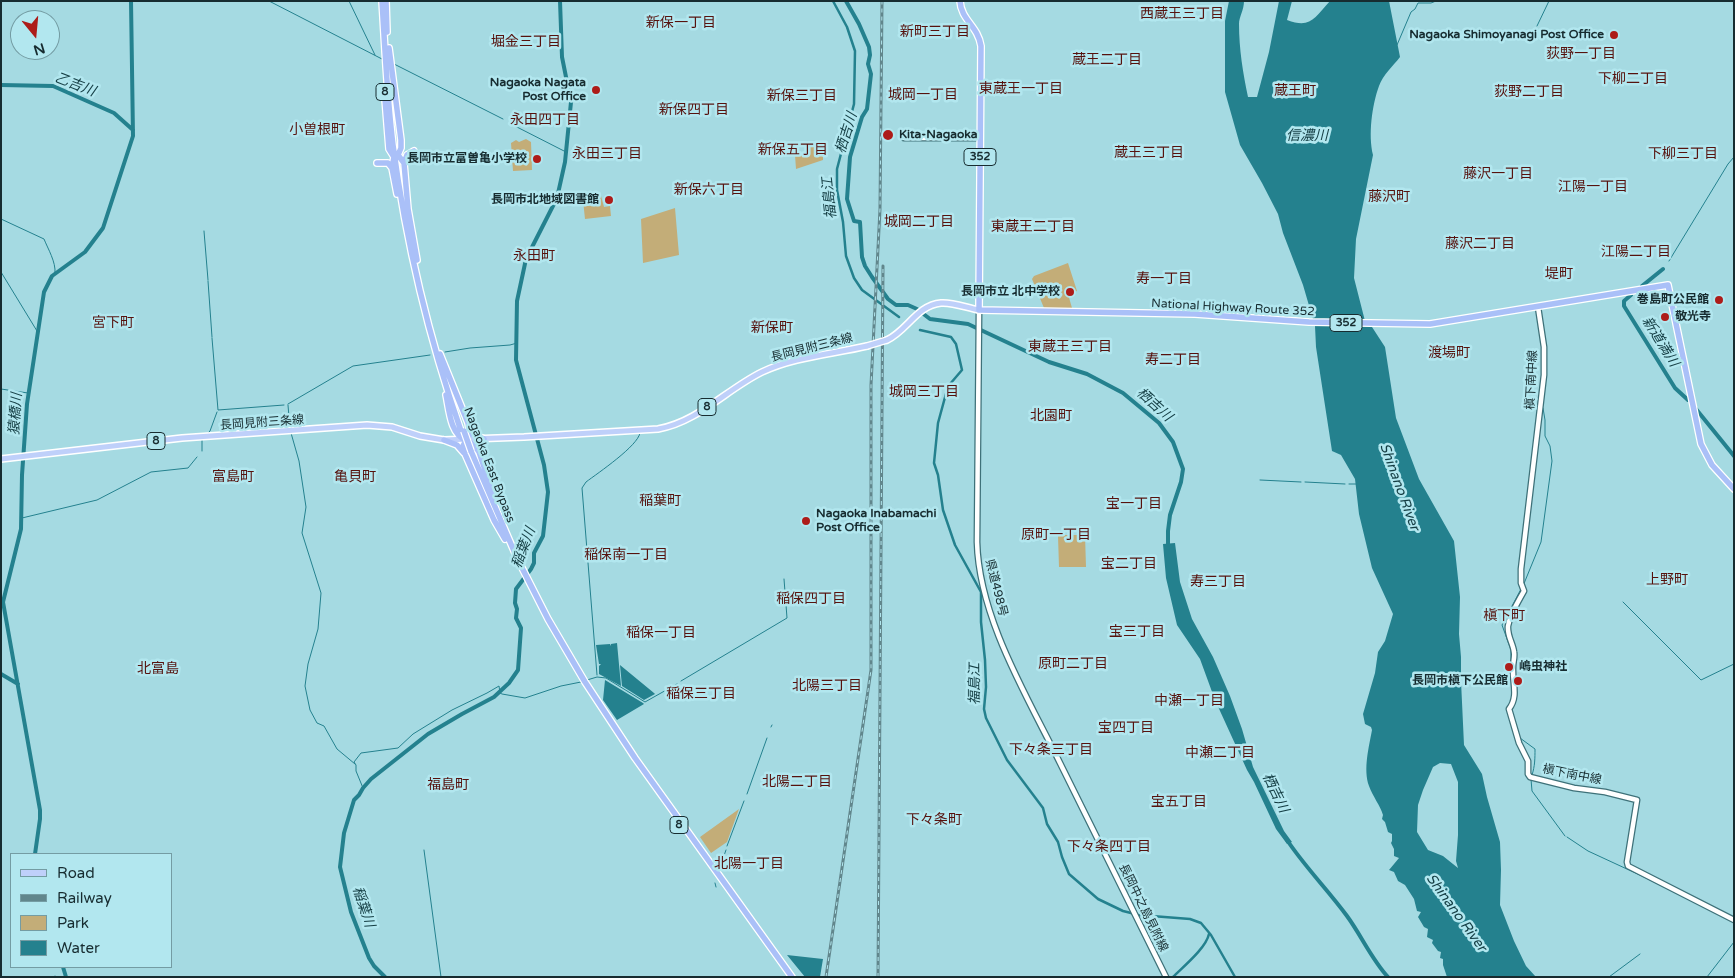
<!DOCTYPE html>
<html>
<head>
<meta charset="utf-8">
<style>
  body { margin:0 }
  #map { position:relative; width:1735px; height:978px; overflow:hidden; background:#a5dae2; font-family:"Varela Round",sans-serif }
  canvas { display:block }
  .frame { position:absolute; inset:0; border:2px solid #172c30; pointer-events:none }
  .legend { position:absolute; left:10px; top:853px; width:162px; height:115px; box-sizing:border-box; background:#b2e7ef; border:1px solid #749ca3; margin:0; padding:6px 9px; list-style:none; font-size:15px; color:#172c30 }
  .legend li { display:flex; align-items:center; gap:10px; height:25px }
  .legend b { width:25px; border:1px solid #749ca3 }
  .north { position:absolute; left:10px; top:10px; width:50px; height:50px; box-sizing:border-box; background:#b2e7ef; border:1px solid #749ca3; border-radius:50%; rotate:163deg; font-size:14px; font-weight:700; line-height:20px; text-align:center; color:#172c30 }
  .north::after { content:''; display:block; margin:auto; width:18px; height:22px; background:#ad1c19; clip-path:polygon(50% 0,100% 100%,50% 72%,0 100%) }
</style>
</head>
<body>
<div id="map">
<canvas width="1735" height="978"></canvas>
<div class="frame"></div>
<ul class="legend">
<li><b style="height:6px;background:#bfd0fa"></b>Road</li>
<li><b style="height:6px;background:#61868c"></b>Railway</li>
<li><b style="height:14px;background:#c3ad78"></b>Park</li>
<li><b style="height:14px;background:#24818e"></b>Water</li>
</ul>
<div class="north">N</div>
</div>
<script>
const ctx = document.querySelector('canvas').getContext('2d');
ctx.lineJoin = 'round';
function paint(path, color) { ctx.fillStyle = color; ctx.fill(path, 'evenodd'); }
function trace(path, color, width, dash) { ctx.strokeStyle = color; ctx.lineWidth = width; ctx.lineCap = dash ? 'butt' : 'round'; ctx.setLineDash(dash || []); ctx.stroke(path); }
function drawText(font, color, halo, rows, align = 'center') {
  ctx.font = font + ' "Varela Round","Noto Sans JP",sans-serif'; ctx.lineWidth = 5; ctx.setLineDash([]); ctx.textBaseline = 'middle'; ctx.strokeStyle = halo; ctx.fillStyle = color; for (const [text, x, y, turn = 0] of rows) {
    ctx.save(); ctx.translate(x, y); ctx.rotate((+turn || 0) * Math.PI / 180); ctx.textAlign = isNaN(turn) ? turn : align; if (halo) ctx.strokeText(text, 0, 0); ctx.fillText(text, 0, 0); ctx.restore();
  }
}
paint(new Path2D(`
  M526 139 531 142 532 170 513 171 511 143 516 140 519 142Z
  M820 141 819 150 823 152V160L796 169 795 155 808 151V144Z
  M601 196 604 207 610 206 611 216 585 219 583 200Z
  M675 208 679 255 643 263 641 219Z
  M1068 263 1077 291 1068 294 1072 308H1044L1032 279 1034 276Z
  M1060 535H1085L1086 567H1059L1058 536Z
  M739 809 727 842 711 853 700 837Z`), '#c3ad78');
paint(new Path2D(`
  M1229 1H1244C1244 10 1239 17 1239 24 1239 49 1243 73 1248 97H1257L1269 52 1279 1H1292L1287 20C1311 29 1314 18 1330 1H1389L1400 57C1393 66 1383 75 1379 86 1372 105 1368 135 1373 155L1356 239 1354 278 1365 321 1372 327 1385 347 1396 418 1419 479 1454 541 1460 597 1459 634 1461 657V681L1464 745 1482 774 1487 797 1500 842 1501 870 1500 905 1514 941 1526 966 1536 977H1447L1443 965V959L1440 958 1441 952 1438 951 1432 943 1433 940 1427 937 1428 929 1424 927 1418 917 1421 912 1417 911 1414 899 1405 885 1398 881 1394 872 1389 870 1399 858 1394 856V849L1391 843 1392 841V834L1388 832 1385 822 1382 819 1383 815C1380 805 1373 797 1369 786 1363 769 1369 747 1372 730L1371 727 1365 724 1363 714 1375 673 1378 652 1385 641 1393 614 1372 568 1359 514 1355 479 1341 455 1332 451 1316 347 1315 326 1303 285 1283 233 1278 214 1262 183 1240 145 1225 92V21ZM1440 763 1451 764 1458 782V835L1456 861 1458 868 1443 856 1428 850 1417 832 1418 805 1423 790 1433 767Z
  M1175 543 1180 582 1192 619 1213 657 1230 696 1242 729 1253 767 1284 831 1292 842 1287 844 1276 829 1254 782 1247 770 1215 700 1200 659 1177 625 1166 578 1163 544Z
  M617 643 621 686 599 674V666L601 664H599L596 645 610 644 611 646V644Z
  M620 665 654 693 655 694 644 700 622 686Z
  M605 680 643 703 644 704 617 720 603 700Z
  M787 955 823 959 820 977H805Z`), '#24818e');
trace(new Path2D(`
  M269 1 382 59
  M349 1 375 55
  M1537 26 1549 1
  M1397 45 1411 12 1415 9 1418 3H1431L1436 1
  M394 64 503 119
  M511 124 566 152
  M1 219 44 239C48 249 56 262 55 273
  M204 231 208 280
  M1669 261 1728 164 1734 157
  M1 272 37 331
  M208 281 212 337
  M212 338 218 410 284 405
  M445 352 470 348 510 345 517 343
  M1 389 28 393
  M288 404 353 366 430 355
  M288 405 290 429
  M208 433 210 431 217 412
  M291 433 299 461 306 507 302 533 321 593 318 629 308 664 305 686 310 710 317 723 324 726 337 749 355 764
  M202 451V440
  M1260 480 1301 482
  M1305 482 1345 484
  M1349 484H1356
  M22 518 97 500 151 472 188 468 197 457
  M1523 586 1541 542 1552 461 1550 446 1545 436V420L1543 408
  M1623 602 1701 680 1734 664
  M597 675 582 488 586 482C598 473 638 446 640 433
  M1511 676V650L1502 625 1521 589
  M587 680 597 677 606 678 645 702 677 684
  M681 681 787 618 784 579
  M771 727 772 725
  M1520 738 1535 749C1535 758 1535 766 1532 775
  M1531 779 1532 791 1565 836
  M363 788 356 771V765L354 762 361 753 398 748 413 734 452 710 487 693 499 686 500 693 502 694 525 698 561 686 581 682
  M747 794 767 738
  M1567 837 1588 851 1642 876 1734 922
  M727 846 744 801
  M424 850 441 977
  M720 867 726 850
  M715 883 716 887
  M55 977V976
  M1609 977 1640 954
  M1707 977 1734 942`), '#24818e', 1);
trace(new Path2D(`
  M833 1 847 27 855 51 854 104 837 169V190L843 222 846 256 854 278 862 290 899 317
  M920 330 951 337 956 344 962 370 950 384 947 390 938 423 934 463 938 475 943 510 955 545 981 592V622L985 660 986 687 984 709 986 718 1007 760 1043 808 1047 824 1058 842 1062 857 1069 874 1098 899 1123 911 1139 915 1190 919 1201 923 1211 935 1235 977
  M1173 977C1184 966 1206 948 1209 934`), '#24818e', 2.5);
trace(new Path2D(`
  M560 1 562 57 570 97
  M846 1 859 24 869 47 870 55 868 64 871 74 867 109 862 117 850 157 847 199 854 221 860 222 862 257 865 266 872 277 888 299 896 305H908L917 309 930 319 968 324 1049 362 1087 374 1123 393 1159 423 1173 442 1183 469 1181 482 1170 515 1168 531V548
  M1 85 53 86 114 113 133 130
  M1642 286 1663 269
  M1631 295 1624 301V306L1675 388 1688 400
  M1696 409 1734 456
  M1 674 18 684
  M1287 840C1305 867 1328 890 1347 916 1361 935 1372 960 1388 977
  M35 854 40 819V810L3 602 21 529 22 475 27 404 44 292 52 276 85 252 103 228 133 136 131 1
  M63 967 66 977
  M385 977 374 966 369 958 351 912 340 867 344 833 354 800 359 795 363 788 371 779 428 734 462 714 494 697 509 683 518 670 521 628 516 618 517 609 515 603 516 589 531 569 534 563V553L543 536 548 492 544 465 516 360 517 301 526 259 557 198 565 162 571 102`), '#24818e', 4);
const secondary = new Path2D(`
  M904 138H980
  M1538 307 1544 347V375L1521 569V583L1524 591C1518 602 1510 614 1508 626 1507 636 1513 643 1514 652 1515 657 1513 662 1513 667 1512 682 1519 696 1509 709L1519 743 1528 761V774L1530 777 1574 788 1605 792 1637 800 1627 862 1628 866 1734 920
  M979 310 977 542C979 618 1027 696 1060 763 1095 834 1131 906 1166 977`);
const primary = new Path2D(`
  M887 340C907 331 917 305 941 303 953 302 967 308 979 310
  M1 459 182 438 367 425 392 427 420 436 444 440 524 437 658 429C698 422 727 389 762 372 793 357 833 354 867 346`);
const trunk = new Path2D(`
  M382 1C385 49 387 97 393 145 406 242 429 339 461 431
  M386 1 387 32
  M960 1C961 20 978 26 981 46L979 310 1195 314 1309 322 1430 324 1668 285 1701 444 1712 465 1734 489
  M389 48 401 140V148L398 155 404 163 408 209 417 260
  M385 99 389 149 394 157 392 168 397 194
  M377 163H388L392 168
  M404 163 407 155 414 151
  M440 354 468 423 470 434 467 440 475 446 479 452 494 497
  M446 395C449 408 450 435 466 440L463 446 465 454 494 520 505 539
  M470 427 475 435 484 439
  M444 440 457 445 464 453
  M471 451 517 558 548 619 585 682 635 758 792 977`);
trace(secondary, '#3e7179', 7);
trace(primary, '#fff', 8);
trace(trunk, '#fff', 8);
trace(secondary, '#fff', 4.5);
trace(primary, '#bfd0fa', 5);
trace(trunk, '#aac0f8', 5.5);
const rail = new Path2D(`
  M826 977 871 670V385L880 209 882 1
  M878 977 883 266`);
trace(rail, '#61868c', 3);
trace(rail, '#b2e7ef', 1, [4]);
const primaryBridge = new Path2D(`
  M867 346 887 340`);
const trunkBridge = new Path2D(`
  M464 431 471 451`);
trace(primaryBridge, '#fff', 8, []);
trace(trunkBridge, '#fff', 8, []);
trace(primaryBridge, '#bfd0fa', 5);
trace(trunkBridge, '#aac0f8', 5.5);
for (const [x, y, r, color] of [
  [1614,35,5,"#ad1c19"],
  [596,90,5,"#ad1c19"],
  [888,135,6,"#ad1c19"],
  [537,159,5,"#ad1c19"],
  [609,200,5,"#ad1c19"],
  [1070,292,5,"#ad1c19"],
  [1719,300,5,"#ad1c19"],
  [1665,317,5,"#ad1c19"],
  [806,521,5,"#ad1c19"],
  [1509,667,5,"#ad1c19"],
  [1518,681,5,"#ad1c19"]
]) { const dot = new Path2D(); dot.arc(x, y, r, 0, 2 * Math.PI); ctx.fillStyle = color; ctx.fill(dot); trace(dot, '#b2e7ef', 2); }
for (const [x, y, w] of [
  [385,92,18],
  [980,157,32],
  [1346,323,32],
  [707,407,18],
  [156,441,18],
  [679,825,18]
]) { const box = new Path2D(); box.roundRect(x - w / 2, y - 8.5, w, 17, 4); ctx.fillStyle = '#b2e7ef'; ctx.fill(box); trace(box, '#172c30', 1); }
drawText('bold 11px', '#172c30', null, [
  ["8",385,92],
  ["352",980,157],
  ["352",1346,323],
  ["8",707,407],
  ["8",156,441],
  ["8",679,825]
]);
drawText('bold 12px', '#172c30', '#b2e7ef', [
  ["Nagaoka Shimoyanagi Post Office",1604,35],
  ["Nagaoka Nagata",586,83],
  ["Post Office",586,97],
  ["Kita-Nagaoka",899,135,"left"],
  ["長岡市立富曽亀小学校",527,159],
  ["長岡市北地域図書館",599,200],
  ["長岡市立 北中学校",1060,292],
  ["巻島町公民館",1709,300],
  ["敬光寺",1675,317,"left"],
  ["Nagaoka Inabamachi",816,514,"left"],
  ["Post Office",816,528,"left"],
  ["嶋虫神社",1519,667,"left"],
  ["長岡市槇下公民館",1508,681]
], 'right');
drawText('12px', '#172c30', '#b2e7ef', [
  ["National Highway Route 352",1233,308,3],
  ["長岡見附三条線",812,348,-14],
  ["槇下南中線",1532,380,-87],
  ["長岡見附三条線",262,423,-4],
  ["Nagaoka East Bypass",489,465,69],
  ["県道498号",996,588,76],
  ["槇下南中線",1572,775,11],
  ["長岡中之島見附線",1143,908,64]
]);
drawText('14px', '#56120e', '#b2e7ef', [
  ["西蔵王三丁目",1182,14],
  ["新保一丁目",681,23],
  ["新町三丁目",935,32],
  ["堀金三丁目",526,42],
  ["荻野一丁目",1581,54],
  ["蔵王二丁目",1107,60],
  ["下柳二丁目",1633,79],
  ["東蔵王一丁目",1021,89],
  ["蔵王町",1295,91],
  ["荻野二丁目",1529,92],
  ["城岡一丁目",923,95],
  ["新保三丁目",802,96],
  ["新保四丁目",694,110],
  ["永田四丁目",545,120],
  ["小曽根町",317,130],
  ["新保五丁目",793,150],
  ["蔵王三丁目",1149,153],
  ["永田三丁目",607,154],
  ["下柳三丁目",1683,154],
  ["藤沢一丁目",1498,174],
  ["江陽一丁目",1593,187],
  ["新保六丁目",709,190],
  ["藤沢町",1389,197],
  ["城岡二丁目",919,222],
  ["東蔵王二丁目",1033,227],
  ["藤沢二丁目",1480,244],
  ["江陽二丁目",1636,252],
  ["永田町",534,256],
  ["堤町",1559,274],
  ["寿一丁目",1164,279],
  ["宮下町",113,323],
  ["新保町",772,328],
  ["東蔵王三丁目",1070,347],
  ["渡場町",1449,353],
  ["寿二丁目",1173,360],
  ["城岡三丁目",924,392],
  ["北園町",1051,416],
  ["富島町",233,477],
  ["亀貝町",355,477],
  ["稲葉町",660,501],
  ["宝一丁目",1134,504],
  ["原町一丁目",1056,535],
  ["稲保南一丁目",626,555],
  ["宝二丁目",1129,564],
  ["上野町",1667,580],
  ["寿三丁目",1218,582],
  ["稲保四丁目",811,599],
  ["槇下町",1504,616],
  ["宝三丁目",1137,632],
  ["稲保一丁目",661,633],
  ["原町二丁目",1073,664],
  ["北富島",158,669],
  ["北陽三丁目",827,686],
  ["稲保三丁目",701,694],
  ["中瀬一丁目",1189,701],
  ["宝四丁目",1126,728],
  ["下々条三丁目",1051,750],
  ["中瀬二丁目",1220,753],
  ["北陽二丁目",797,782],
  ["福島町",448,785],
  ["宝五丁目",1179,802],
  ["下々条町",934,820],
  ["下々条四丁目",1109,847],
  ["北陽一丁目",749,864]
]);
drawText('italic 14px', '#143d43', '#b2e7ef', [
  ["乙吉川",75,85,21],
  ["栖吉川",847,133,-73],
  ["信濃川",1307,136],
  ["福島江",830,198,-96],
  ["新道満川",1660,342,58],
  ["栖吉川",1154,405,42],
  ["猿橋川",16,414,-86],
  ["Shinano River",1399,487,70],
  ["稲葉川",524,548,-69],
  ["福島江",975,684,-90],
  ["栖吉川",1275,793,64],
  ["稲葉川",363,907,72],
  ["Shinano River",1456,913,54]
]);
</script>
</body>
</html>
